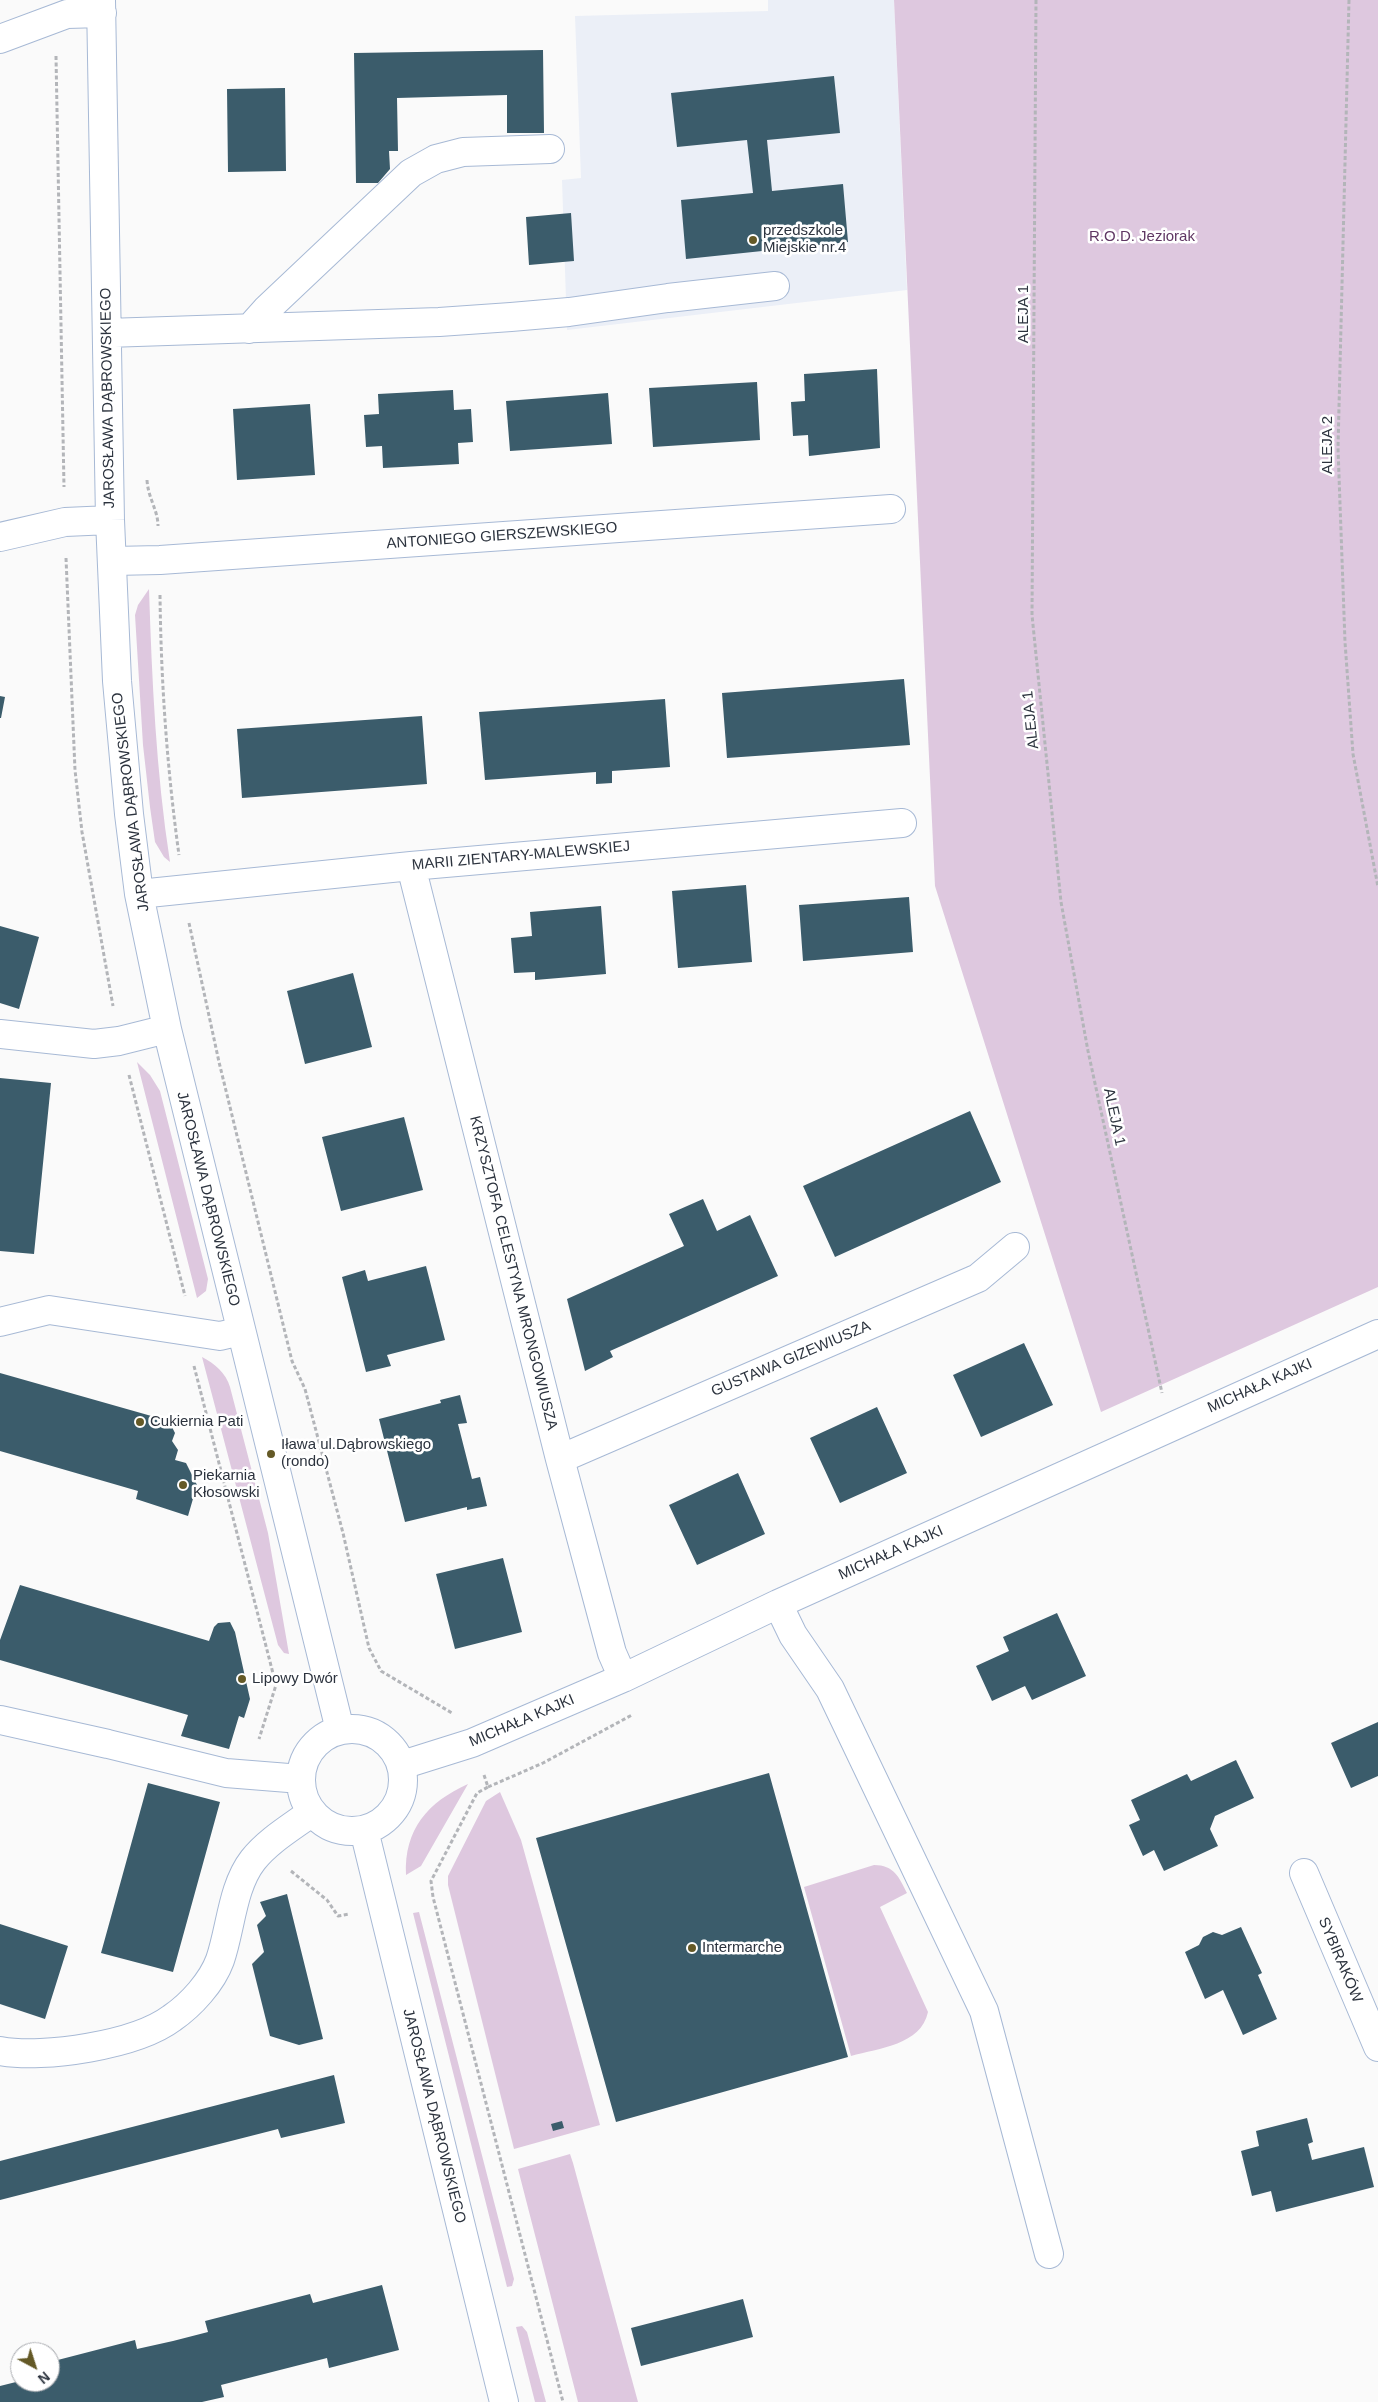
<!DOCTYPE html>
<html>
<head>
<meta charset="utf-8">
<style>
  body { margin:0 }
  #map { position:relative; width:1378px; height:2402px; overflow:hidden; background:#fafafa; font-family:Arial,sans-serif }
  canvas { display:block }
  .north { position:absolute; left:10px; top:2342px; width:50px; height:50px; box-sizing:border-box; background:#fff; border:1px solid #abadb2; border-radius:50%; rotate:140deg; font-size:14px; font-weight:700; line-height:20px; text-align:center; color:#2c333e }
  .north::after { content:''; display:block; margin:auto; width:18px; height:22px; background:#645926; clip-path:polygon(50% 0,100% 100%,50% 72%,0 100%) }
</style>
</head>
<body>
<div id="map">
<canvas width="1378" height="2402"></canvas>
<div class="north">N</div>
</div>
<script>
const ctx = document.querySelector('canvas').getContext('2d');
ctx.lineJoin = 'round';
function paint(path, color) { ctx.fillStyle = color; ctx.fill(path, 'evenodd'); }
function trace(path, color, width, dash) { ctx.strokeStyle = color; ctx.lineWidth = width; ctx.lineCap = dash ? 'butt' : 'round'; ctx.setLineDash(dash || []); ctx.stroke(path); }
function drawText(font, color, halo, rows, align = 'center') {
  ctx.font = font + ' Arial,sans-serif'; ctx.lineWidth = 5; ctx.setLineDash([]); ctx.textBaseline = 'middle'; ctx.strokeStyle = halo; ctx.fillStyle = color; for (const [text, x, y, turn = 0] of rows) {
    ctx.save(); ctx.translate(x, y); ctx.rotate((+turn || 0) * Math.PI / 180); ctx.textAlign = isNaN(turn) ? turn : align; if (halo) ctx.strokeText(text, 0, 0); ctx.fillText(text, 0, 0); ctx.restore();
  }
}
paint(new Path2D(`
  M768 0H894L907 290 567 330 562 180 581 178 575 16 768 11Z`), '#ebeff7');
paint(new Path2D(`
  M894 0H1378V1287L1101 1412 935 886Z
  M149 589C152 681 156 771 170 862L164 857 155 842 150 807 143 745 135 615 138 605Z
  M137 1062 150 1075 160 1091 208 1279 206 1291 197 1298Z
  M202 1357C214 1363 226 1373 230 1387L268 1533 289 1654 284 1653 278 1645Z
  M468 1784 421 1866 406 1875C404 1829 428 1802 468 1784Z
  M500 1792 521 1840 600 2125 514 2149 448 1885V1876L486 1801Z
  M874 1865C894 1865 899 1877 907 1893L880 1907 928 2012C921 2045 879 2048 851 2056L804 1887Z
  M419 1912 514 2279 512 2286 507 2287 413 1913Z
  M570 2154 573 2163 638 2402H578L518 2169Z
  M522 2326 527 2332 546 2402H535L516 2327Z`), '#dec8df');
paint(new Path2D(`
  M543 50 544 133H507V95L397 98 398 151H389L390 169 378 183H356L354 53Z
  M834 76 840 133 767 140 772 191 843 184 848 242 686 259 681 200 753 193 747 140 677 147 671 93Z
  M285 88 286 171 228 172 227 89Z
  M571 213 574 261 529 265 526 217Z
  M877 369 880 448 809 456 808 435 793 436 791 402 805 401 804 374Z
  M757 382 760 440 653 447 649 388Z
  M453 390 454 410 471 409 473 442 458 443 459 464 383 468 382 446 366 447 364 415 379 414 378 394Z
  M608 393 612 444 510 451 506 401Z
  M310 404 315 475 237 480 233 409Z
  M904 679 910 745 727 758 722 693Z
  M0 696 5 697 1 718H0Z
  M665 699 670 767 612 771V783L596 784V772L485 780 479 712Z
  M422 716 427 784 242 798 237 729Z
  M746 885 752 962 678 968 672 891Z
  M909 897 913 952 803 961 799 905Z
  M601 906 606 974 535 980V972L514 973 511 938 532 936 530 912Z
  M0 926 39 937 19 1009 0 1003Z
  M353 973 372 1047 305 1064 287 991Z
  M0 1078 51 1083 34 1254 0 1251Z
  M970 1111 1001 1182 835 1257 803 1186Z
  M404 1117 423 1190 341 1211 322 1137Z
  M703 1199 717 1231 750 1215 778 1276 610 1351 613 1357 585 1371 567 1299 684 1246 669 1214Z
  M426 1266 445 1340 387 1355 391 1366 366 1372 342 1277 365 1270 368 1281Z
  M1024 1343 1053 1405 981 1437 953 1375Z
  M0 1373 169 1421 175 1433 172 1441 178 1450 175 1460 186 1463 197 1485 188 1516 136 1499 138 1491 0 1451Z
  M460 1395 467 1423 458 1424 472 1479 480 1477 487 1506 467 1510V1507L405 1522 379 1419 441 1403 440 1400Z
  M877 1407 907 1473 840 1503 810 1438Z
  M738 1473 765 1534 697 1565 669 1505Z
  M503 1558 522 1632 455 1649 436 1574Z
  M20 1585 209 1641 214 1627 218 1623 230 1622 235 1632 250 1699 244 1718 239 1716 229 1749 181 1736 188 1715 0 1660V1640Z
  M1057 1613 1086 1676 1032 1700 1025 1686 992 1701 976 1666 1009 1651 1003 1637Z
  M1378 1722V1776L1351 1788 1331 1743Z
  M1236 1760 1254 1798 1215 1816 1210 1829 1218 1846 1164 1871 1154 1850 1143 1856 1129 1825 1140 1820 1131 1800 1187 1774 1191 1781Z
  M769 1773 848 2057 616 2122 536 1838Z
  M148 1783 220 1802 173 1972 101 1953Z
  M287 1894 323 2039 299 2045 270 2036 252 1964 264 1952 257 1925 266 1916 260 1902Z
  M0 1924 68 1946 45 2019 0 2004Z
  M1241 1927 1262 1973 1258 1975 1277 2019 1243 2035 1223 1990 1205 1999 1185 1952 1199 1945 1203 1937 1213 1932 1222 1935Z
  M334 2075 345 2123 281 2138 278 2129 0 2200V2161Z
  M1307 2118 1313 2142 1308 2144 1312 2160 1364 2147 1374 2187 1276 2212 1271 2191 1252 2196 1241 2151 1259 2146 1256 2131Z
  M562 2121 564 2128 553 2131 551 2124Z
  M382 2285 399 2350 329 2368 327 2358 221 2385 224 2397 202 2402H0V2386L20 2381 50 2382V2362L135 2340 137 2349 173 2341 208 2332 205 2321 310 2294 313 2303Z
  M743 2299 753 2337 641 2366 631 2328Z`), '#3b5c6b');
const minor = new Path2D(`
  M101 0 110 520 117 681 129 814 139 894 167 1029 340 1730
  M0 39 67 14 102 13
  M249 329 266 310 411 173 436 159 463 152 550 149
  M107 333 439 322 511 317 569 312 668 298 775 286
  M0 537 65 522 110 520
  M113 561 160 560 891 509
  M411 866 560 1459 612 1653 623 1678
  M139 894 411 866 902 823
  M0 1034 94 1044 119 1041 167 1029
  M0 1322 49 1310 220 1336 241 1331
  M560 1459 978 1278 1015 1247
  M778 1604 793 1635 830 1689 984 2011 1049 2254
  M0 1720 108 1744 226 1773 301 1779
  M301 1780a51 51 0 1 1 102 0a51 51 0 1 1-102 0Z
  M402 1765 472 1743 623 1678 778 1604 1378 1334
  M364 1830 504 2402
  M1304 1873 1378 2047
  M0 2051C44 2059 136 2045 172 2018 191 2005 212 1982 220 1960 231 1928 232 1887 253 1860 269 1840 292 1827 312 1812`);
trace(minor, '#a7b9d5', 30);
trace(new Path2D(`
  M1036 0 1032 615 1061 902 1088 1051 1162 1393
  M1349 0 1338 448 1345 642 1353 754 1378 887
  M56 56 64 487
  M147 480C148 498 158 510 158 526
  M66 558 75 770 82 832 113 1006
  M160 595C161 682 167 768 179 855
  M189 923 219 1062 292 1361 305 1389 343 1533 369 1648 381 1671 452 1713
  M129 1075 185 1296
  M194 1366 276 1685 259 1739
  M484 1775 488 1787 477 1793 431 1881 433 1897 563 2402
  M488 1787 543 1763 632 1715
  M291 1871 327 1900 338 1916 349 1914`), '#b3b5b9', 3, [4, 2.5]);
trace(minor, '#fff', 28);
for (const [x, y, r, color] of [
  [753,240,5,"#645926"],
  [140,1422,5,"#645926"],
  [271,1454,5,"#645926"],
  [183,1485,5,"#645926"],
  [242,1679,5,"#645926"],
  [692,1948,5,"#645926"]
]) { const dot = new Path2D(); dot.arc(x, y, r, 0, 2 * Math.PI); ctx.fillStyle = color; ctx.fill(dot); trace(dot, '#fff', 2); }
drawText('15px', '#2c333e', '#fff', [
  ["przedszkole",763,231],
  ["Miejskie nr.4",763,248],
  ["Cukiernia Pati",150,1422],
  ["Iława ul.Dąbrowskiego",281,1445],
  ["(rondo)",281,1462],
  ["Piekarnia",193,1476],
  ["Kłosowski",193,1493],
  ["Lipowy Dwór",252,1679],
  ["Intermarche",702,1948]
], 'left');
drawText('15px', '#5f3763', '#fff', [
  ["R.O.D. Jeziorak",1142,237]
]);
drawText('15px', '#2c333e', '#fff', [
  ["ALEJA 1",1024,314,-90],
  ["JAROSŁAWA DĄBROWSKIEGO",108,398,-91],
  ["ALEJA 2",1328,445,-90],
  ["ANTONIEGO GIERSZEWSKIEGO",502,536,-4],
  ["ALEJA 1",1031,720,-96],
  ["JAROSŁAWA DĄBROWSKIEGO",131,802,-97],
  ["MARII ZIENTARY-MALEWSKIEJ",521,856,-5],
  ["ALEJA 1",1114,1117,78],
  ["JAROSŁAWA DĄBROWSKIEGO",208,1199,76],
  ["KRZYSZTOFA CELESTYNA MRONGOWIUSZA",513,1273,76],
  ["GUSTAWA GIZEWIUSZA",791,1359,-23],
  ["MICHAŁA KAJKI",1260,1386,-24],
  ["MICHAŁA KAJKI",891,1553,-24],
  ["MICHAŁA KAJKI",522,1721,-23],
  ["SYBIRAKÓW",1340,1960,67],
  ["JAROSŁAWA DĄBROWSKIEGO",434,2116,76]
]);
</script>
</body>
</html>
